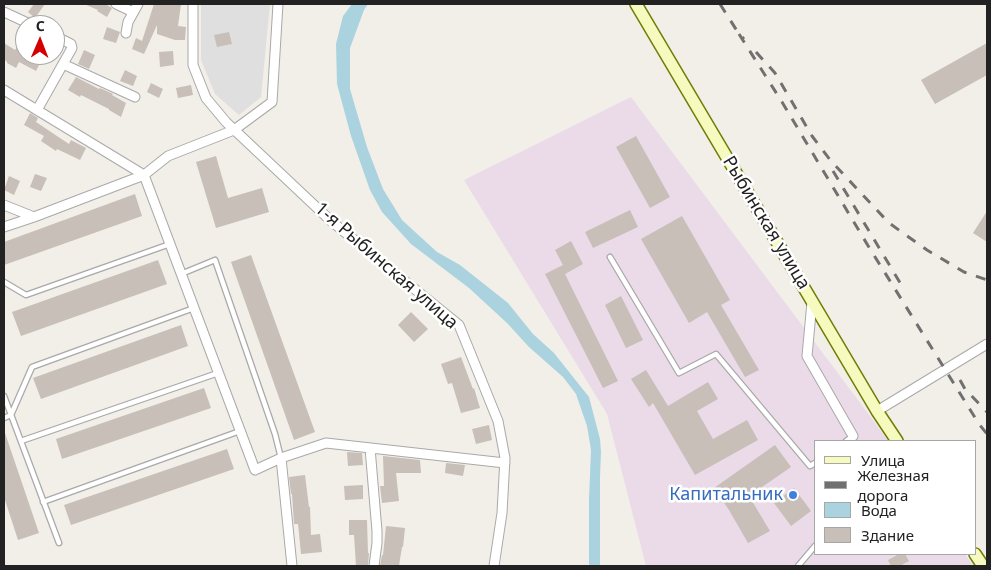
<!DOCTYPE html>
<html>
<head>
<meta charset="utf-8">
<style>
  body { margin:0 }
  #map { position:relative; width:991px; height:570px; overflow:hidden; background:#f2efe9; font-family:"Noto Sans",sans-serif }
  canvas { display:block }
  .frame { position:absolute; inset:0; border:5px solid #222; pointer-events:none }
  .legend { position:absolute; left:814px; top:440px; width:162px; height:115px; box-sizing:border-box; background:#fff; border:1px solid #a7a7a7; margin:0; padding:6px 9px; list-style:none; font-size:15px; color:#222 }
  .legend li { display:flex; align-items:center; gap:10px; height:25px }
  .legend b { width:25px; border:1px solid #a7a7a7 }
  .north { position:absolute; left:15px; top:15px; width:50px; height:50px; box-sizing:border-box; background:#fff; border:1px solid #a7a7a7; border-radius:50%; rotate:1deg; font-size:14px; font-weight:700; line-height:20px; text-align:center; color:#222 }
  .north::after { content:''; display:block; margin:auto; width:18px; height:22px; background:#d40000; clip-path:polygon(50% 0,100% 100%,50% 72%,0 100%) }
</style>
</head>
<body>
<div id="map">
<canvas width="991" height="570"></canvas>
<div class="frame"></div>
<ul class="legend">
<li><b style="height:6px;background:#f7fabf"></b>Улица</li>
<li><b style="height:6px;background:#707070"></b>Железная дорога</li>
<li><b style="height:14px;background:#aad3df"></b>Вода</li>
<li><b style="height:14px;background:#c7bfb8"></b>Здание</li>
</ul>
<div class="north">С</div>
</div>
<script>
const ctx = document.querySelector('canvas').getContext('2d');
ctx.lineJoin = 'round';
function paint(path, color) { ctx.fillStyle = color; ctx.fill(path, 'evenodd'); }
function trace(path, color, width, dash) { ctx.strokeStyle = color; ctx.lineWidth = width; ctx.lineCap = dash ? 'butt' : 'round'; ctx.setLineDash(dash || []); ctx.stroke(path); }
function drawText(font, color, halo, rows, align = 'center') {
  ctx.font = font + ' "Noto Sans",sans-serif'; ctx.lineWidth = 5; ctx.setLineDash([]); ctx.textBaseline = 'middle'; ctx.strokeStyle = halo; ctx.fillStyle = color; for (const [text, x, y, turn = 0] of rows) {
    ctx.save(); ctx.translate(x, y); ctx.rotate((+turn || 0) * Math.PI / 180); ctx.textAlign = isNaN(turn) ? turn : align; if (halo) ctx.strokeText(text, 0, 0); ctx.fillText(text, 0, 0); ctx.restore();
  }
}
paint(new Path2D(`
  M201 4H270L261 97 239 115 215 94 201 60Z`), '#e0dfdf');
paint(new Path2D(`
  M631 97 873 420 888 441H815V554H965L973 566H646L607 414 464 180Z`), '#ebdbe8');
paint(new Path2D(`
  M352 4H368L364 10 350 48V89L367 147 383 189 402 220 437 252 460 265 508 303 533 334 554 353 589 397 600 439 601 452 600 477V566H589V499L591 450 587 426 576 394 563 377 529 347 507 323 469 288 411 244 382 212 370 190 351 136 337 84 336 44 343 16Z`), '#aad3df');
paint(new Path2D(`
  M34 4H45L35 18 28 12Z
  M84 4H105L112 8 107 17 97 11 98 10Z
  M154 4H181L178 26 186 27 185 40H175L157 34V25L144 54 132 49 136 38 142 41Z
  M107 27 120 32 116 43 103 39Z
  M229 32 232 44 217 47 214 35Z
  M4 43 15 50 17 47 25 52V55H44L36 71 19 62 16 68 7 63V62L4 59Z
  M987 43V75L935 104 921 80Z
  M84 50 95 55 89 69 78 64Z
  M173 51 174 65 160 67 159 52Z
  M125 70 137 76 133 86 120 81Z
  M76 77 99 89 100 88 113 94 112 95 126 103 121 117 109 110V109L81 95 80 97 68 90Z
  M151 83 163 89 159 98 147 92Z
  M191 85 193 95 178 98 176 88Z
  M30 113 38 118 36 122 69 144 71 140 86 148 80 160 57 149 56 151 41 141 44 136 24 125Z
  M636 136 670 197 650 208 616 147Z
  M216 156 228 198 262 188 269 212 216 228 196 162Z
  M35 174 47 178 41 191 30 187Z
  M9 176 20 181 14 195 4 190Z
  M135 194 142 216 4 265V242Z
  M630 210 638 227 593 248 585 232Z
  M987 211V242L973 233Z
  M682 216 730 300 721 305 759 370 745 377 707 312 689 323 641 239Z
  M571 241 583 264 565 274 618 381 603 388 545 274 563 265 555 250Z
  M251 255 315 432 294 440 231 262Z
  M158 260 167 284 21 336 12 312Z
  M621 296 643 340 626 348 605 305Z
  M411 312 428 329 414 342 398 325Z
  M181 325 188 346 41 399 33 378Z
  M461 357 473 389 474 388 480 408 461 413 452 383 448 384 441 364Z
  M646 370 668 406 708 382 718 399 697 411 713 439 747 420 758 440 695 475 653 403 649 407 631 379Z
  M204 388 211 408 62 459 56 439Z
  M489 425 492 440 476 444 472 429Z
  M4 433H5L39 533 18 540 4 497Z
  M775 445 791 467 749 496 770 531 748 543 729 510 714 488Z
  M227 449 234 469 71 525 64 505Z
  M347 452 362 453 363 465 348 466Z
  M383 456 420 460 421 473H396L399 501 382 503 380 486H384Z
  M446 463 465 465 463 476 445 473Z
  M305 475 309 507H310L311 535 320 534 322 552 301 554 298 524H294L292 494H291L289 477Z
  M363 485V499L345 500 344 486Z
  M794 488 811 511 791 526 774 503Z
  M349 520H367L368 553H369L368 566H356L354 535H349Z
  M386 526 405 528 403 547H402L399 566H380L382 555H383Z
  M899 554H905L909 561 900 566H891L888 560Z`), '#c7bfb8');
const lane = new Path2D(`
  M610 257 679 373 716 354 810 466 815 463
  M181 274 215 260 275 434 281 458
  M4 282 26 295 170 244
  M4 396 59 543
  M4 418 11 415 32 367 194 308
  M21 441 218 373
  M846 441 853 436
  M43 502 240 431
  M798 566 815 546`);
const street = new Path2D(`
  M116 4 133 12
  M193 4V65L206 98 226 122 331 221 459 325 498 421 505 458 502 513 494 566
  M4 12 32 25
  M126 33 128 22 138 4
  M63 64 135 97
  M4 90 144 175
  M37 110 72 48 71 44 55 36
  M144 175 255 470 281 458 292 566
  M4 205 34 217 144 175 168 156 234 130 272 102 278 4
  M4 227 34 217
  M812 302 807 356 853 436
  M877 411 987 344
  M370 448 377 531V543L374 566
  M281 458 326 443 505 463`);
const secondary = new Path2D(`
  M636 4 877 411 897 441
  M975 554 983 566`);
trace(lane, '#a9a9a9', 7);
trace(street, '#a9a9a9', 11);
trace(secondary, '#707d05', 14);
trace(lane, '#fff', 4.5);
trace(street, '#fff', 9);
trace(secondary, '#f7fabf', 11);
trace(new Path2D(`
  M720 4 739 34 744 39
  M739 34 782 102 867 244 979 424 987 434
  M756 52 775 73 812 136 831 161 889 223 927 250 964 272 987 280
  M833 171 905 291
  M960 380 965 389 987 412`), '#707070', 3, [10, 10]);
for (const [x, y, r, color] of [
  [793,495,5,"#3f7fe0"]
]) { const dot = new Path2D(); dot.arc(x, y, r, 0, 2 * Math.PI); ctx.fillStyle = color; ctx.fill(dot); trace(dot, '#fff', 2); }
drawText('18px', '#222', '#fff', [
  ["Рыбинская улица",766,223,59],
  ["1-я Рыбинская улица",386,266,41]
]);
drawText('18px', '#366cbe', '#fff', [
  ["Капитальник",783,495]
], 'right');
</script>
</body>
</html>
